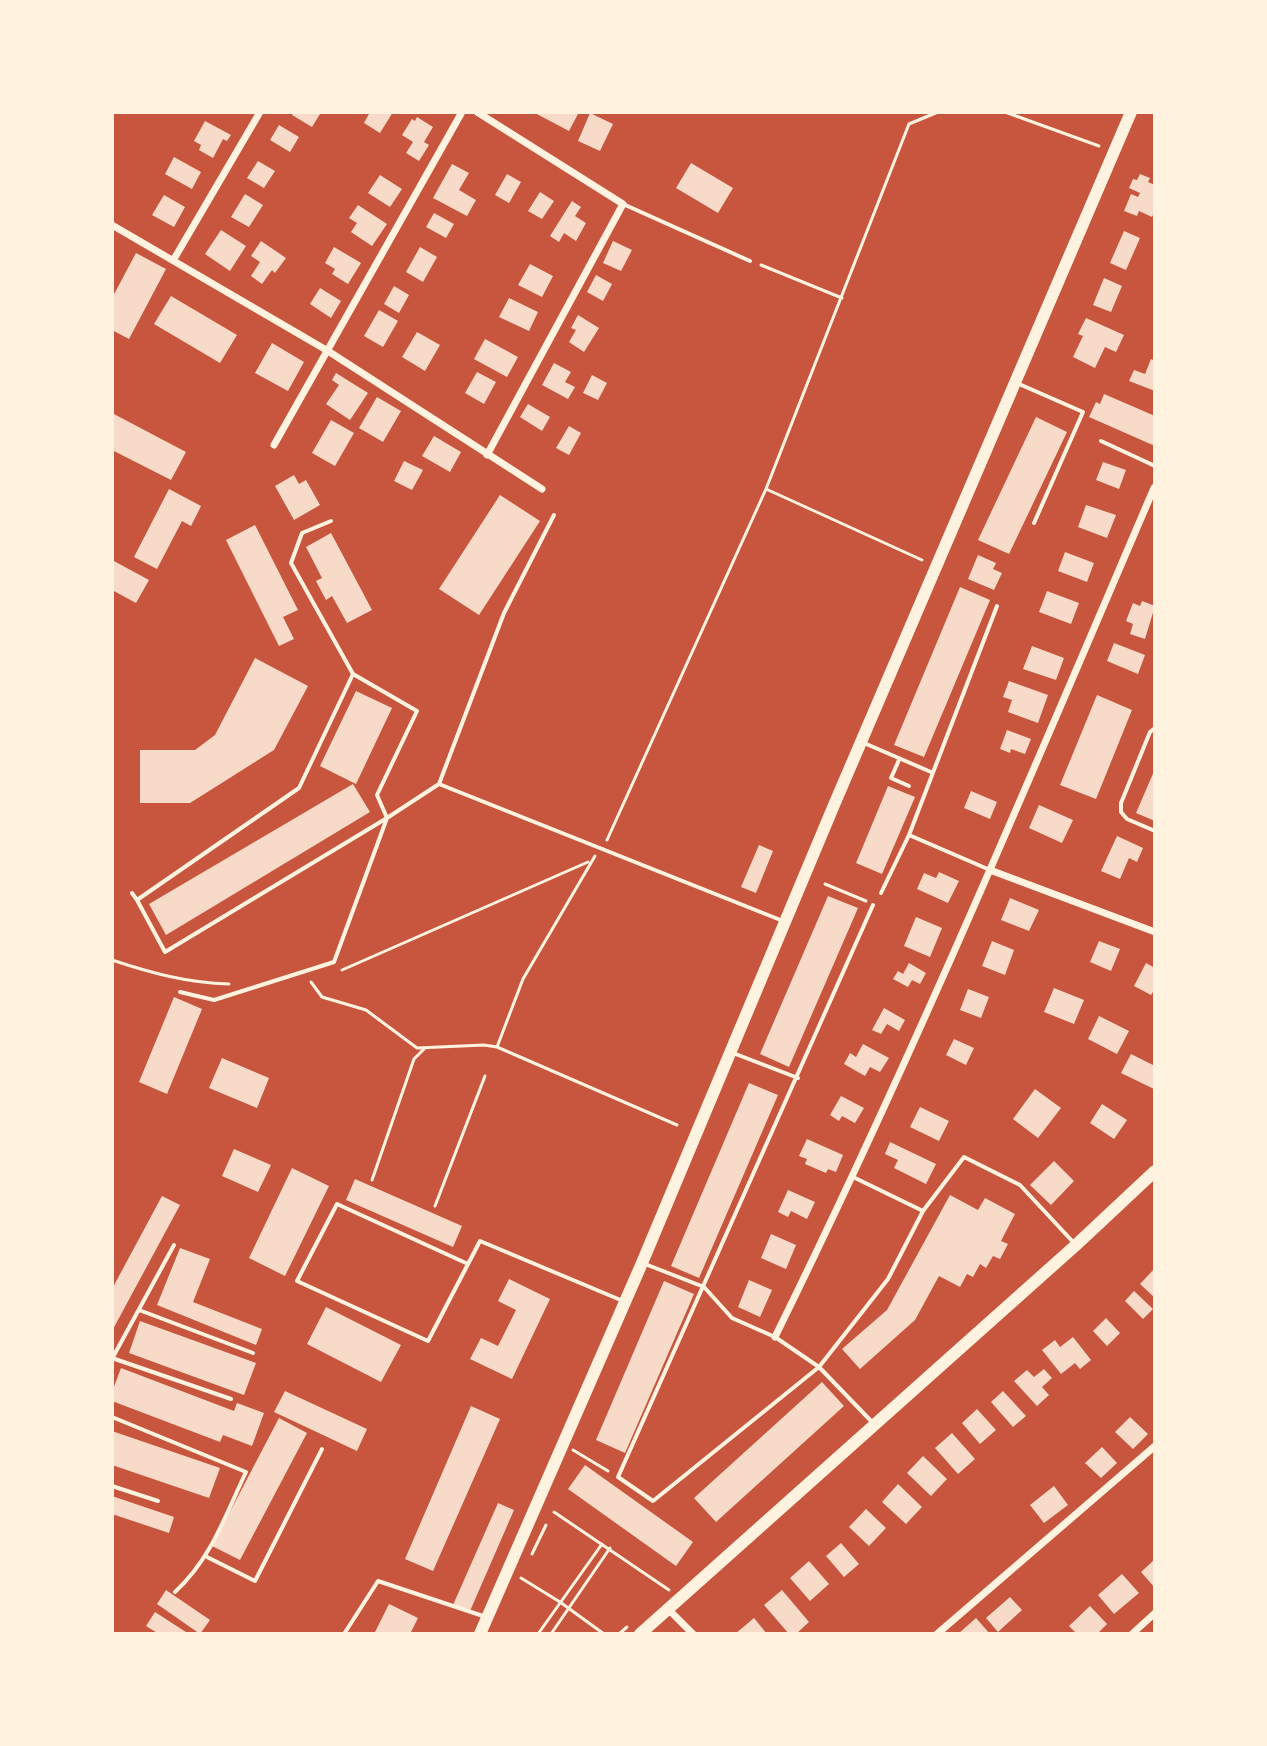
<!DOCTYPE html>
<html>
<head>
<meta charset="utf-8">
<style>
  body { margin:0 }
  #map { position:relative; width:1267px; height:1746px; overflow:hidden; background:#c8553d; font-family:Helvetica,sans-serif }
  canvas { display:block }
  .frame { position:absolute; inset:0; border:114px solid #fff3e0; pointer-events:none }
</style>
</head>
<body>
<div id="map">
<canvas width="1267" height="1746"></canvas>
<div class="frame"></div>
</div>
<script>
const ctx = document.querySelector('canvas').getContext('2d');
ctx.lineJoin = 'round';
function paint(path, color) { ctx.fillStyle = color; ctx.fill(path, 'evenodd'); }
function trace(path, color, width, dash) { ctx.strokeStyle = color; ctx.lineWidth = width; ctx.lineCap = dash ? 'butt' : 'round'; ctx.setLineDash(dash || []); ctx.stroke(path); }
paint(new Path2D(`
  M294 112H316L320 114 312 127 292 115Z
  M370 112H393L380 133 364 123Z
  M533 112H579L569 131Z
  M590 113 613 124 600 151 578 141Z
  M417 117 433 127 424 142 429 145 419 161 406 153 413 142 402 135 412 119 415 121Z
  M205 121 231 135 227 141 223 139 213 158 199 150 201 145 194 141Z
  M279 125 299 137 290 152 270 140Z
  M174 157 201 172 192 189 165 174Z
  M258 161 275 171 264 188 247 178Z
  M691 163 733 188 718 213 676 188Z
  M452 164 469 173 459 190 476 200 467 216 433 198Z
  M507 174 521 182 509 203 495 195Z
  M1140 174 1150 178 1148 182 1155 185V210L1152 217 1139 211 1137 216 1124 211 1131 194 1138 197 1140 193 1129 188 1133 179 1137 180Z
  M380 175 402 189 390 207 368 193Z
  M540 192 554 201 542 219 528 211Z
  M245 194 263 205 249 227 231 217Z
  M164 195 185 207 174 227 152 215Z
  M572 201 581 207 575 216 586 223 576 241 564 233 559 242 550 236Z
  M358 205 387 224 372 246 351 232 357 223 349 218Z
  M434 213 454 224 446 238 426 227Z
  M221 230 246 246 230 271 205 254Z
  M1124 231 1140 238 1126 270 1110 263Z
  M261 241 286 258 275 273 272 270 262 284 251 276 260 262 251 256Z
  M613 241 632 250 621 271 603 263Z
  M334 247 361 263 348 284 332 274 335 269 325 263Z
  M420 247 437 257 423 282 406 272Z
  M136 253 166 269 129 339 112 330V298Z
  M530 264 553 276 542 297 518 285Z
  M596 275 612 284 603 301 587 292Z
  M1104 278 1122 286 1111 312 1093 305Z
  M394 286 409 295 399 313 384 304Z
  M320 288 341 301 331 318 310 304Z
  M171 296 237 335 220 363 154 324Z
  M509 298 538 312 529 331 499 317Z
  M379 310 398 321 383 347 364 336Z
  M578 315 599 328 584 352 569 342 576 330 571 328Z
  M1086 318 1124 335 1116 352 1105 347 1095 368 1073 357 1083 336 1078 334Z
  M417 332 440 345 425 371 402 357Z
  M485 339 518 357 507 377 474 359Z
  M272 343 304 362 288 391 255 373Z
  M1151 359 1155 361V391L1129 381 1134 370 1145 374Z
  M554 363 571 372 565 382 575 387 568 399 542 385Z
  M477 372 496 382 484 404 465 393Z
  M336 373 368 393 350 420 326 404 339 385 332 380Z
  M592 375 607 383 598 400 583 393Z
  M1104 394 1155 416V446L1089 417 1096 402 1100 404Z
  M377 397 401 411 383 442 359 428Z
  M528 404 550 417 542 431 520 417Z
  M112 413 186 452 171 480 112 450Z
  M1036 417 1067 432 1009 554 978 540Z
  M331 420 354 433 335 466 312 453Z
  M569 426 581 433 569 455 556 448Z
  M434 436 461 452 450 472 422 456Z
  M404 461 423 470 412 490 394 481Z
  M1103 462 1126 470 1119 489 1096 480Z
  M294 475 299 484 306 480 320 505 294 520 275 486Z
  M169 489 201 506 191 526 182 521 157 569 134 557Z
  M500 495 540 521 479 615 439 589Z
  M1086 505 1116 515 1107 538 1078 527Z
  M255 525 298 610 283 617 294 639 279 646 226 540Z
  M331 533 372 610 347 623 332 596 326 600 316 581 322 578 306 547Z
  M1065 552 1094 563 1087 582 1058 571Z
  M978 555 996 563 993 569 1002 573 994 590 968 579Z
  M112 560 149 580 136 603 112 590Z
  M960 587 990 600 924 757 894 745Z
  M1047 591 1079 603 1071 624 1039 612Z
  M1142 601 1155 606 1145 639 1130 634 1133 624 1126 621 1133 603 1140 606Z
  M1114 643 1145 655 1138 674 1107 661Z
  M1032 646 1064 658 1056 680 1023 669Z
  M255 658 308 686 274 750 190 803H140V750H195L215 735Z
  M1009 681 1048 695 1038 723 1008 712 1012 700 1003 697Z
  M356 691 392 708 356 784 320 766Z
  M1097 695 1132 710 1096 799 1060 785Z
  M1007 730 1031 739 1025 754 1011 749 1010 753 1000 749Z
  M1155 769V821L1136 813Z
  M353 784 370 812 166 935 149 904Z
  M888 786 915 797 882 874 856 863Z
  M971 791 997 802 990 819 964 808Z
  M1039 805 1073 820 1062 843 1029 828Z
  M1117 836 1143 848 1137 862 1129 858 1120 879 1101 871Z
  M759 845 773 851 756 893 741 887Z
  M939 872 959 881 948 903 917 889 924 873 936 878Z
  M828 896 858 908 789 1067 760 1054Z
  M1010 898 1039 910 1029 931 1001 920Z
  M916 917 942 928 930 957 904 946Z
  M992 941 1014 950 1005 975 982 966Z
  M1099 941 1120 949 1111 971 1090 962Z
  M909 963 926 973 920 984 912 980 908 987 893 979 898 971 903 974Z
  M1146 963 1155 968V989L1151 995 1134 986Z
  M1054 988 1084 1000 1074 1024 1044 1012Z
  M968 989 989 997 981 1018 960 1010Z
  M174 997 202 1009 167 1094 139 1082Z
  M884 1008 905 1020 899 1031 887 1024 881 1034 872 1030Z
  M1099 1016 1129 1031 1117 1054 1088 1039Z
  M954 1039 974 1048 966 1065 946 1055Z
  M863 1044 889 1058 880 1072 870 1067 865 1076 844 1064 850 1053 856 1057Z
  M1131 1054 1155 1066 1154 1089 1121 1073Z
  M222 1058 269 1078 257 1108 209 1088Z
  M749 1083 778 1095 699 1278 671 1266Z
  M1035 1089 1061 1108 1038 1138 1013 1119Z
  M841 1096 864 1108 855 1123 842 1116 839 1121 830 1115Z
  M1102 1104 1127 1120 1114 1139 1090 1123Z
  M920 1107 949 1121 939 1141 910 1127Z
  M807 1139 843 1155 836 1172 828 1169 826 1173 805 1164 807 1159 799 1156Z
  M890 1142 936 1164 926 1184 894 1168 898 1160 885 1154Z
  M234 1149 271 1165 258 1192 222 1176Z
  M1054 1161 1074 1181 1051 1205 1030 1185Z
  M292 1168 329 1186 285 1276 249 1258Z
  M355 1179 462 1226 453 1247 346 1200Z
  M788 1190 815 1202 807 1219 791 1211 788 1217 778 1212Z
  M950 1195 978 1210 985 1198 1015 1214 1001 1241 1008 1244 1000 1259 993 1256 986 1268 980 1264 973 1277 967 1274 960 1287 939 1276 915 1320 860 1369 842 1349 887 1310Z
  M162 1196 180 1205 112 1331V1289Z
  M771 1234 796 1245 786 1269 761 1258Z
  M180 1248 210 1259 193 1302 262 1329 256 1345 157 1305Z
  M1155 1268V1298L1140 1284Z
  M509 1279 550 1299 512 1379 470 1359 481 1338 498 1346 516 1310 498 1301Z
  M749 1280 772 1290 760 1317 738 1307Z
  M664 1281 694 1294 625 1453 596 1440Z
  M1134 1291 1153 1309 1143 1319 1125 1301Z
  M326 1307 401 1345 381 1382 307 1344Z
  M1106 1318 1120 1333 1107 1346 1093 1331Z
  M140 1321 256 1363 244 1395 129 1353Z
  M1073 1337 1091 1360 1080 1369 1075 1363 1061 1374 1042 1350 1055 1340 1060 1347Z
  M121 1368 234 1411 237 1403 264 1413 252 1446 223 1435 220 1442 112 1401V1392Z
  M1044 1369 1052 1378 1042 1387 1049 1395 1037 1406 1014 1381 1027 1370 1034 1377Z
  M822 1382 844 1406 716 1522 694 1498Z
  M285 1391 367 1429 357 1451 274 1412Z
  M1003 1391 1026 1416 1013 1427 991 1402Z
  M471 1406 500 1419 433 1571 405 1559Z
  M977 1409 996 1430 980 1444 962 1423Z
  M1130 1417 1148 1434 1133 1449 1115 1432Z
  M279 1418 307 1433 240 1560 212 1546Z
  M112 1431 220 1468 209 1498 112 1465Z
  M952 1433 975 1459 958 1474 935 1448Z
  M1102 1447 1117 1463 1101 1478 1085 1463Z
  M923 1456 947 1479 931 1496 907 1473Z
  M585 1465 693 1542 676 1566 568 1489Z
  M898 1484 922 1507 906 1524 882 1502Z
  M1054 1486 1068 1505 1044 1523 1030 1505Z
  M112 1496 174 1517 169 1533 112 1514Z
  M498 1503 514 1510 470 1611 453 1605Z
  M866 1509 886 1528 869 1546 849 1527Z
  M841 1543 859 1564 844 1577 826 1556Z
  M1155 1559V1588L1141 1572Z
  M809 1561 829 1584 810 1601 790 1578Z
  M1122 1574 1139 1593 1114 1614 1098 1595Z
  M166 1590 210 1620 200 1634 157 1604Z
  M782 1590 809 1622 796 1634H789L764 1605Z
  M1010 1597 1022 1610 998 1632 986 1618Z
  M389 1604 418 1618 410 1634H374Z
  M1090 1606 1107 1624 1097 1634H1077L1069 1626Z
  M155 1612 189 1634H159L146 1626Z
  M754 1618 767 1634H735Z
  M976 1618 990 1634H958Z`), '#f7dbc8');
trace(new Path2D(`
  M1005 112 1099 146
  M761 265 842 298
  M766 489 922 560
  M607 840 766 489 909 124 938 112
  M825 884 866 901
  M112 960C151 973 188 983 229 984
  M342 970 588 862
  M311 982 322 997 366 1010 417 1048 484 1045 497 1047 677 1125
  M497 1047 523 979 595 856
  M372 1180 414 1059 425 1048
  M435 1206 485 1076
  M573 1450 608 1471
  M554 1512 669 1590
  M532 1554 546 1525
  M521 1578 560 1602 604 1634
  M538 1634 602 1544
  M551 1634 610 1548
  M619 1634 627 1627`), '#fff3e0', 3);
trace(new Path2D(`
  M623 204 750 261
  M1019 384 1083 412 1034 523
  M1101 441 1155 466
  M554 515 504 613 439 784 783 921
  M331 521 302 533 291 563 353 674
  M1155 728 1150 732 1121 803V812L1127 819 1155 831
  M864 743 931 772
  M899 760 891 778 909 786
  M909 835 990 870
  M132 893 137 900
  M881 893 909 835 997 606
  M873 905 618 1477 653 1501 819 1367 888 1279 923 1211 964 1157 1020 1185 1074 1243
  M180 992 214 1000 334 962 387 818 377 795 417 711 353 674 299 788 137 900 165 952 387 818 439 784
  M733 1053 798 1078
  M853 1177 923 1211
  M468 1264 337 1204 297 1281 428 1341 480 1241 623 1301
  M645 1264 704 1287 732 1318 775 1337 819 1367 873 1423
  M139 1310 253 1353
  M113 1357 174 1245
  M112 1358 231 1399
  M112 1417 246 1472C225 1516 211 1559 175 1592
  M112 1486 158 1501
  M207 1557 255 1581 322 1449
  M344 1634 378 1581 486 1617`), '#fff3e0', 4);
trace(new Path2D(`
  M477 112 623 204 487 455
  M112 225 328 351 542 489
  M174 259 260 112
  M274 445 462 112
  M990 870 1155 932
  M775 1337C912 1059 1032 773 1154 488
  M668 1609 693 1634
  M937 1634 1155 1446
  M1132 1634 1155 1613`), '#fff3e0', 7);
trace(new Path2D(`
  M480 1634 642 1263 834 805 1131 112
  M640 1634 1076 1245 1155 1171`), '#fff3e0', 12);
</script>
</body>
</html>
